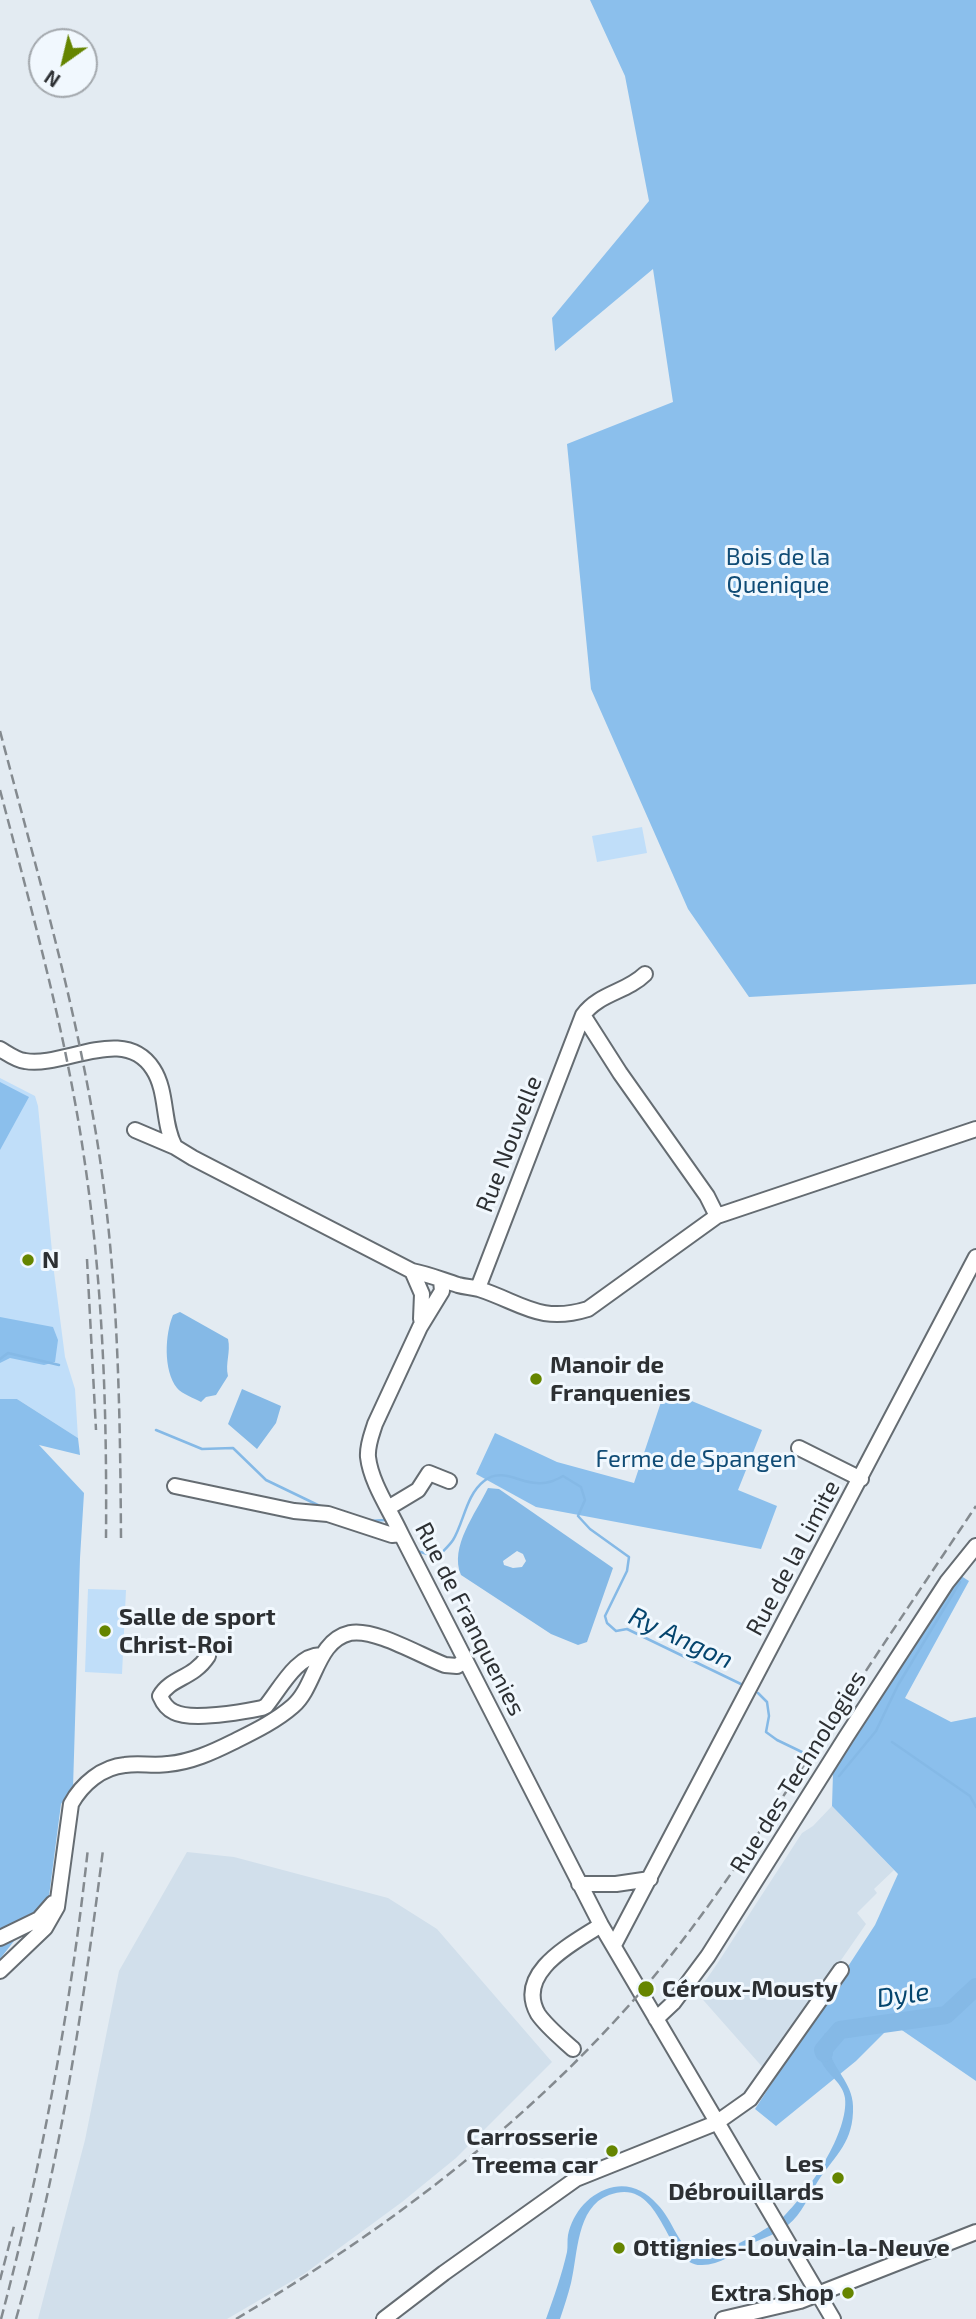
<!DOCTYPE html>
<html>
<head>
<meta charset="utf-8">
<style>
  body { margin:0 }
  #map { position:relative; width:976px; height:2319px; overflow:hidden; background:#e3ebf2; font-family:"Exo 2",sans-serif }
  canvas { display:block }
  .north { position:absolute; left:28px; top:28px; width:70px; height:70px; box-sizing:border-box; background:#f1f8fe; border:2px solid #a3a8ad; border-radius:50%; rotate:214deg; font-size:19px; font-weight:700; line-height:28px; text-align:center; color:#2d3033 }
  .north::after { content:''; display:block; margin:auto; width:24px; height:32px; background:#658500; clip-path:polygon(50% 0,100% 100%,50% 72%,0 100%) }
</style>
</head>
<body>
<div id="map">
<canvas width="976" height="2319"></canvas>
<div class="north">N</div>
</div>
<script>
const ctx = document.querySelector('canvas').getContext('2d');
ctx.lineJoin = 'round';
function paint(path, color) { ctx.fillStyle = color; ctx.fill(path, 'evenodd'); }
function trace(path, color, width, dash) { ctx.strokeStyle = color; ctx.lineWidth = width; ctx.lineCap = dash ? 'butt' : 'round'; ctx.setLineDash(dash || []); ctx.stroke(path); }
function drawText(font, color, halo, rows, align = 'center') {
  ctx.font = font + ' "Exo 2",sans-serif'; ctx.lineWidth = 6; ctx.setLineDash([]); ctx.textBaseline = 'middle'; ctx.strokeStyle = halo; ctx.fillStyle = color; for (const [text, x, y, turn = 0] of rows) {
    ctx.save(); ctx.translate(x, y); ctx.rotate((+turn || 0) * Math.PI / 180); ctx.textAlign = isNaN(turn) ? turn : align; if (halo) ctx.strokeText(text, 0, 0); ctx.fillText(text, 0, 0); ctx.restore();
  }
}
paint(new Path2D(`
  M832 1806 894 1870 874 1889 877 1893 857 1913 866 1924 765 2070 697 1993 717 1964 802 1833 813 1826Z
  M187 1852 234 1857 388 1898 437 1929 552 2062 456 2158 402 2202 304 2274 227 2319H38L85 2140 119 1971Z`), '#d1dfeb');
paint(new Path2D(`
  M642 827 647 853 597 862 592 836Z
  M0 1078 35 1096 38 1106 54 1272 65 1357 75 1389 78 1438 17 1399H0Z
  M88 1589 126 1590 122 1674 85 1672Z`), '#c0def9');
paint(new Path2D(`
  M590 0H976V984L749 997 688 909 591 689 567 444 673 402 653 269 555 351 552 318 649 201 625 76Z
  M0 1082 29 1097 0 1150Z
  M0 1317 53 1327 58 1340 55 1362 44 1365 10 1358 0 1363Z
  M665 1390 762 1430 738 1490 777 1506 761 1549 536 1507 476 1474 495 1433 557 1462 634 1483Z
  M0 1399H17L78 1438 80 1455 39 1445 84 1493 80 1558 73 1788 61 1804 49 1896 0 1959Z
  M958 1574 969 1581 905 1698 951 1722 976 1717V2081L893 2024 856 2061 776 2126 755 2109 875 1925 898 1874 832 1806 833 1773Z`), '#8bbfec');
paint(new Path2D(`
  M180 1312 228 1339C231 1352 225 1363 228 1376L216 1395 206 1397 201 1402C194 1398 182 1394 177 1388 163 1370 165 1334 173 1315Z
  M242 1389 281 1406 276 1423 257 1449 228 1424Z
  M488 1488 499 1489 613 1568 587 1642 578 1645 551 1634 461 1575C449 1547 476 1513 488 1488ZM517 1551 523 1554 526 1561 522 1567 513 1568 504 1565 503 1561Z
  M825 2033 837 2037 828 2048C833 2069 852 2082 853 2106 854 2142 836 2154 818 2181 809 2195 802 2214 788 2225 777 2234 763 2238 751 2244 735 2253 720 2265 702 2265 664 2267 664 2174 609 2195 576 2207 578 2255 571 2283 568 2295 564 2307 560 2319H546C554 2297 562 2274 567 2252 568 2246 567 2241 568 2235 573 2212 590 2192 614 2187 631 2184 645 2191 657 2204 674 2221 678 2248 700 2259 715 2257 774 2227 785 2215 809 2191 849 2132 845 2098 843 2083 828 2075 822 2063 819 2059 818 2053 817 2048Z`), '#85b9e6');
trace(new Path2D(`
  M0 1359 8 1353 59 1365
  M156 1430 202 1449 233 1448 266 1480 322 1507
  M369 1521 385 1520
  M417 1551 438 1557C443 1551 449 1546 453 1540 464 1522 466 1495 484 1481 501 1467 520 1483 537 1483 547 1484 554 1481 563 1476L581 1487 585 1500 578 1516 590 1529 629 1557 627 1571 605 1616 607 1623 616 1631 627 1629 745 1686
  M758 1693 767 1702 769 1716 766 1732 777 1740 804 1753
  M892 1742 970 1796 976 1807
  M839 1776 876 1731 898 1685 960 1582`), '#85b9e6', 2.5);
trace(new Path2D(`
  M824 2053 823 2050 840 2030 946 2015 976 1987`), '#85b9e6', 18);
const minor = new Path2D(`
  M583 1015 620 1073 707 1196 717 1216
  M0 1049C7 1053 16 1060 25 1061 64 1068 124 1024 153 1069 168 1092 162 1123 175 1147
  M135 1130 175 1147 193 1158 412 1271C428 1274 442 1280 458 1285 465 1287 472 1287 479 1289 522 1303 540 1324 588 1309L717 1216 976 1129
  M412 1271 422 1294 421 1319
  M441 1280 442 1291 420 1327 375 1424C372 1434 367 1445 368 1457 371 1483 390 1510 401 1534L601 1925 833 2319
  M478 1288 583 1015C599 993 627 992 645 974
  M799 1448 861 1479
  M175 1486 294 1511 328 1514 392 1535 401 1534
  M388 1508 418 1490 429 1473 449 1481
  M208 1656C193 1679 171 1677 160 1696 163 1703 167 1709 174 1712 191 1721 242 1712 262 1708L266 1706C280 1689 297 1655 321 1655
  M579 1884H616L650 1879
  M0 1938 39 1919 53 1903
  M614 1945 976 1257
  M0 1971 45 1928 57 1907 71 1804C82 1784 102 1767 125 1765 139 1763 154 1766 168 1764 191 1762 213 1752 233 1742 253 1732 276 1721 293 1706 316 1686 316 1641 350 1633 375 1628 421 1656 445 1665L457 1666 465 1661
  M656 2019 673 2003 708 1956 846 1737 947 1582 976 1546
  M573 2049C562 2039 547 2027 538 2014 514 1972 574 1943 601 1925
  M384 2319 444 2273 576 2179 716 2123 750 2099 841 1970
  M723 2319 800 2301 976 2232`);
trace(minor, '#656c72', 18);
trace(minor, '#fff', 14);
trace(new Path2D(`
  M0 731C34 861 72 990 94 1122 118 1260 120 1399 121 1538
  M0 790C32 912 66 1033 84 1157 103 1284 107 1410 106 1538
  M87 1259 96 1430
  M0 2280 14 2226
  M1 2319C42 2165 71 2006 88 1848
  M16 2319C60 2166 83 2007 103 1850
  M236 2319C386 2230 524 2126 639 1994 704 1919 757 1835 812 1753 866 1670 921 1588 976 1506`), '#848a8f', 2.5, [10, 5]);
for (const [x, y, r, color] of [
  [28,1260,7,"#658500"],
  [536,1379,7,"#658500"],
  [105,1631,7,"#658500"],
  [646,1989,9,"#658500"],
  [612,2151,7,"#658500"],
  [838,2178,7,"#658500"],
  [619,2248,7,"#658500"],
  [848,2293,7,"#658500"]
]) { const dot = new Path2D(); dot.arc(x, y, r, 0, 2 * Math.PI); ctx.fillStyle = color; ctx.fill(dot); trace(dot, '#f1f8fe', 2.5); }
drawText('24px', '#104c76', '#f1f8fe', [
  ["Bois de la",778,557],
  ["Quenique",778,585],
  ["Ferme de Spangen",696,1459]
]);
drawText('24px', '#2d3033', '#f1f8fe', [
  ["Rue Nouvelle",509,1144,-69],
  ["Rue de la Limite",793,1558,-62],
  ["Rue de Franquenies",470,1619,63],
  ["Rue des Technologies",798,1772,-58]
]);
drawText('bold 24px', '#2d3033', '#f1f8fe', [
  ["N",42,1260],
  ["Manoir de",550,1365],
  ["Franquenies",550,1393],
  ["Salle de sport",119,1617],
  ["Christ-Roi",119,1645],
  ["Céroux-Mousty",662,1989],
  ["Carrosserie",598,2137,"right"],
  ["Treema car",598,2165,"right"],
  ["Les",824,2164,"right"],
  ["Débrouillards",824,2192,"right"],
  ["Ottignies-Louvain-la-Neuve",633,2248],
  ["Extra Shop",834,2293,"right"]
], 'left');
drawText('italic 26px', '#05456e', '#f1f8fe', [
  ["Ry Angon",681,1638,25],
  ["Dyle",903,1995,-8]
]);
</script>
</body>
</html>
